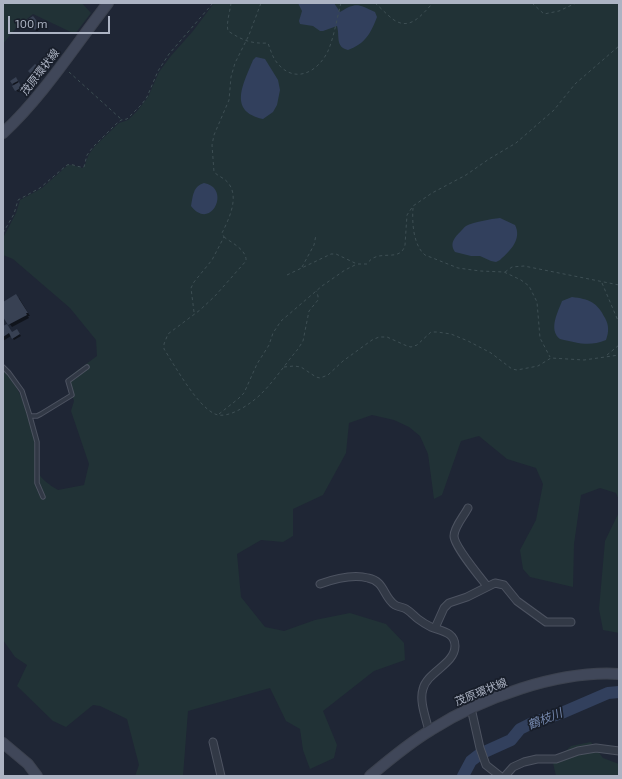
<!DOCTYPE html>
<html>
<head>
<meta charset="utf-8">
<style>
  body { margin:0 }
  #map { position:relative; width:622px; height:779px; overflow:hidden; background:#1f2635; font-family:"Exo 2",sans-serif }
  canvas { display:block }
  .frame { position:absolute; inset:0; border:4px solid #acb3c3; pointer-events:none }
  .scale { position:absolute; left:8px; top:16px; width:102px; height:18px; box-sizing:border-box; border:2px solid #acb3c3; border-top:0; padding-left:5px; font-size:12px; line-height:14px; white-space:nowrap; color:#acb3c3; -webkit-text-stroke:3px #181e2a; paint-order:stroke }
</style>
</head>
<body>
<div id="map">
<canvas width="622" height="779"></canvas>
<div class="frame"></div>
<div class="scale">100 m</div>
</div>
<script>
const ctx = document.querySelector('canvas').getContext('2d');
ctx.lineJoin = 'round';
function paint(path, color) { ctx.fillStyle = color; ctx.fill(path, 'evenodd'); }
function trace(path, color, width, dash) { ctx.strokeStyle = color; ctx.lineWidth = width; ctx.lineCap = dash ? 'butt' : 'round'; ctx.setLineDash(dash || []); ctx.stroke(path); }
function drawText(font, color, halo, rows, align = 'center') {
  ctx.font = font + ' "Exo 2","Noto Sans JP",sans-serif'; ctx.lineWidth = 3.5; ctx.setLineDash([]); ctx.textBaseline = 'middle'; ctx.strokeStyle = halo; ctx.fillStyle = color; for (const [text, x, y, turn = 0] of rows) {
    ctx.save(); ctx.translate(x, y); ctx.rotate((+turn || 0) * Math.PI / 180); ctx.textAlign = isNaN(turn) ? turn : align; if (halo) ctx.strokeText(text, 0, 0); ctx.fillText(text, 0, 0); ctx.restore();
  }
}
paint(new Path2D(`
  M3 3H82L91 13 75 34 33 14 16 28 3 44Z
  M214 3H619V500L616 493 600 488 581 495 574 544 573 587 530 577 523 569 520 550 536 520 543 484 536 468 507 459 479 436 461 441 442 495 434 499 428 454 420 436 409 427 394 420 372 415 349 423 346 453 323 495 293 509V536L283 542 261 540 237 554 241 597 265 627 284 631 315 620 350 613 386 624 404 643 405 660 374 671 323 711 337 745 334 758 310 769 303 750 300 729 286 721 270 688 188 711 183 776H135L139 765 127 719 100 706 93 705 66 727 53 721 17 686 27 665 15 657 3 640V369C22 390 30 417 35 444 37 455 35 468 41 477 45 482 53 487 58 490L84 485 89 464 71 411 74 401 67 378 97 356 96 340 70 308 13 259 3 255V238L16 213 20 200 42 188 68 165H72L82 168 84 167 89 154 95 146 119 123 128 120 138 110 148 97 159 72 170 57 193 31Z
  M619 512V633L603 630 599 609 605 541Z
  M591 742 603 758 619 764V776H556L553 763 571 746Z`), '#213236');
paint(new Path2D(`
  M298 3H334L340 12C356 2 358 4 375 12L377 17C371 33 365 44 348 50 335 47 340 36 337 26L323 31H320L313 26 300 24 299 21 302 11Z
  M256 57 265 59 278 80 280 90 277 105 273 112 263 119C227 111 244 83 253 60Z
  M204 183C232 188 211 232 191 206 193 196 193 186 204 183Z
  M500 218 515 225C522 239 511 250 500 260L496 262 491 261 480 256H471L455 252C449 243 455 237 461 231 464 228 463 228 466 226 473 222 491 219 500 218Z
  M572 297C589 299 597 302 605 318 609 325 609 332 606 340 589 347 578 343 560 339 548 330 558 312 562 301Z`), '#32405d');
paint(new Path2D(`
  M35 19 42 28 37 31 35 30Z
  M35 65 42 71 40 73 41 74 36 78 29 71Z
  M16 78 24 93H23L21 91 18 92 13 86H14L13 84Z
  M19 298 30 316H28L29 318 12 327 3 315V303Z
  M3 328 12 333 17 330 21 336 14 340 11 336 3 341Z`), '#0007');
trace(new Path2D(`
  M463 776 471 761 480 754 511 740 520 729 532 723 564 712 608 693 619 692`), '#32405d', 12);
paint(new Path2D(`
  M33 16 41 26 35 30 27 20Z
  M35 64 41 69 39 71 40 72 34 77 28 71Z
  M16 77 18 81 12 84 10 81Z
  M19 82 23 91 20 92 19 89 15 91 12 86Z
  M16 294 28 313H26L27 315 8 325 3 317V302Z
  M7 324 12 332 17 329 20 334 12 339 9 333 3 337V326Z`), '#384153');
const lane = new Path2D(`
  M3 367 9 373 22 391 29 413 37 442V483L43 497
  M30 416H37L41 414 72 395 68 381 87 367`);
const street = new Path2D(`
  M468 508C464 516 454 527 454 536 454 546 480 577 487 586
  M320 584C334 579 353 574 368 578 385 581 383 597 395 605 398 607 403 607 406 609 411 612 414 616 418 619 422 622 427 625 431 627 441 631 455 632 455 646 455 664 427 672 423 689 419 701 426 718 429 731
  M435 628 444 608 449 603 467 597 495 583 504 585 517 601 546 622H571
  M471 708 480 748 486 765 500 776
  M213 742 221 776
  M505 776 513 767 524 762 537 759H556L578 751 596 748 619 751`);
const secondary = new Path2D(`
  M3 133C43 96 74 47 108 3
  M3 743 28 764 37 776
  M370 776C389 760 409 743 431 730 481 698 559 670 619 674`);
trace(lane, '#4d5361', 5.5);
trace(street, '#4d5361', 9);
trace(secondary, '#3c424f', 12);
trace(new Path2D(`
  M231 3C230 12 226 23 228 31 242 40 251 44 268 43 270 49 272 55 275 60 292 85 317 74 328 51 334 37 337 18 341 3
  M375 3C381 8 387 15 394 20 411 31 422 14 433 3
  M532 3 544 14 559 11 576 3
  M69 72 121 119
  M413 208C412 222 413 245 425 255L458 268 480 271 504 272 521 280 529 286 537 302 540 338 550 357
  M3 233 14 214 18 200 40 188 67 165C73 163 78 168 84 167L87 155 93 147 116 124 121 120 127 119 142 104 147 97 158 71 169 54 213 3
  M224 237C232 243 247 250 246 261L215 296 200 310 168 334 164 344V349C175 366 197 406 215 414 228 420 252 403 261 394 275 380 286 363 298 349L303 341 309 311 318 300V296L316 291
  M302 267 314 245 316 235
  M505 272 512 267 524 266 619 285
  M287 275 331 254H336L357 264H367C378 247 400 264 405 245L407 215 413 206 432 193 466 175 489 159 516 143 554 110 575 84 619 46
  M602 283 619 323
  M194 312 191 288 194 282 212 260 224 237 222 233C229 219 239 198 229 184 225 178 219 177 214 172L212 145 214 135 229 100 231 77 235 63 249 35 261 3
  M607 355 619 345
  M284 367 294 366 301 367 316 377 320 378 328 375 343 361 372 340 379 337H387L407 346 411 347 417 345 431 332H437L451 334 468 341 491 353 512 369 517 370 538 366 551 358 584 360 619 355
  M219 414 238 399 244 393 257 364 269 345 273 333 281 321 322 286 345 270 357 264`), '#3e4f54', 1, [3, 3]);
trace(lane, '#323946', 3.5);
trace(street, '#323946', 7);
trace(secondary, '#404759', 10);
drawText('11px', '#acb3c3', '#181e2a', [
  ["茂原環状線",40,72,-52],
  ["茂原環状線",481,692,-22]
]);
drawText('italic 12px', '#7487ac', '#181e2a', [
  ["鶴枝川",545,719,-22]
]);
</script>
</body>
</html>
